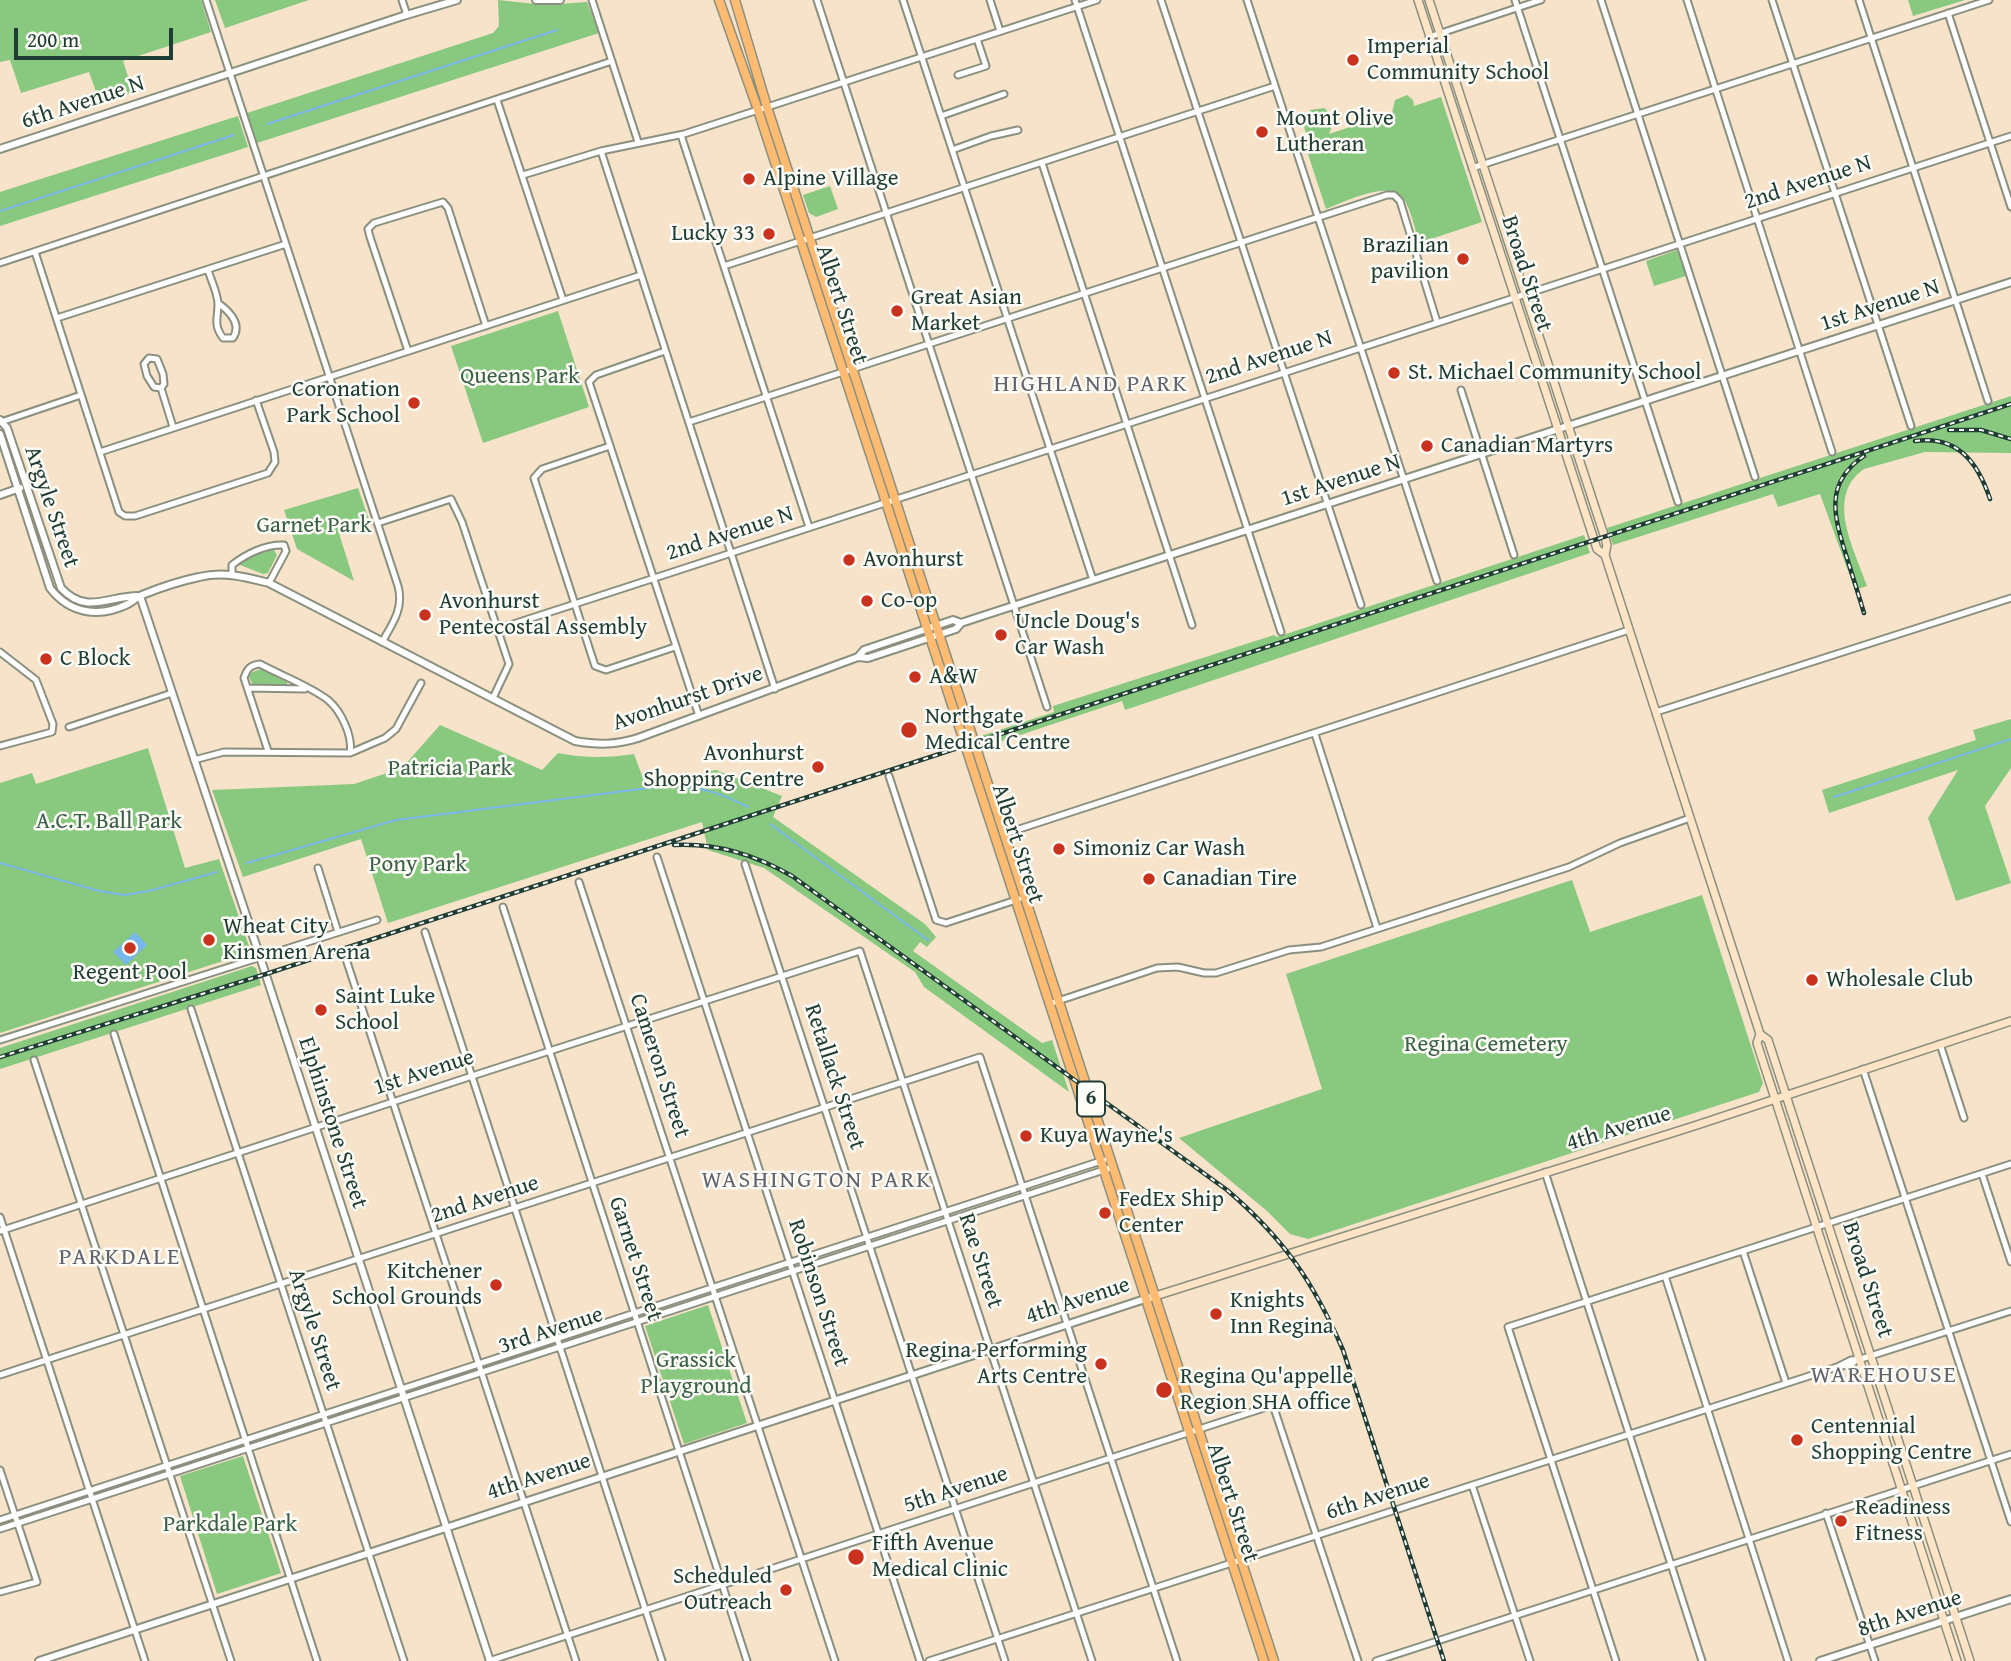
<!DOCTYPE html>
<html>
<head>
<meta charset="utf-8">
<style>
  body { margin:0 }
  #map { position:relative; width:2011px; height:1661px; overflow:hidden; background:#f6e3ca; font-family:"Gentium Book Plus",serif }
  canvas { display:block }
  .scale { position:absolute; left:14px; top:28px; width:159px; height:32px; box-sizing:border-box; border:4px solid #1f3d34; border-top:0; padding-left:9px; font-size:21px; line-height:24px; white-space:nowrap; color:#1f3d34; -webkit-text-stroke:5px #fdfcf7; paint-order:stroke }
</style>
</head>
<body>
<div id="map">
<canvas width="2011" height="1661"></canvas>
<div class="scale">200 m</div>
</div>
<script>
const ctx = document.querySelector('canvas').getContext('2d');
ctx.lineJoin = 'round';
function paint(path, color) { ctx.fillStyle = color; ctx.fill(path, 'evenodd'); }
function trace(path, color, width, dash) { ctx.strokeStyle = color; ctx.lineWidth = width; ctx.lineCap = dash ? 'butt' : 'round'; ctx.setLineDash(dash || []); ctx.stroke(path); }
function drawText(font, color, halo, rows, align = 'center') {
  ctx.font = font + ' "Gentium Book Plus",serif'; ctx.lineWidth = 5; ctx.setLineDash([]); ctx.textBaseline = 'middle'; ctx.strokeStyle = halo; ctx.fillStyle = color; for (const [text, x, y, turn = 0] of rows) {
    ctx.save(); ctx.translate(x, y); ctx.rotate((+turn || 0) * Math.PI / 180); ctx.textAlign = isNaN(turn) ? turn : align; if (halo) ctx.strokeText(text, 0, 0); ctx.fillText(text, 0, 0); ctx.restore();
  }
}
paint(new Path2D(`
  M0 0H201L211 32 123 61 133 92 100 103 89 72 21 93 10 60 0 62Z
  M215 0H309L225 28Z
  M498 0 545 5 587 2 599 33 257 143 247 113 493 33 499 26Z
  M1908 0H1965L1913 16Z
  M1407 95 1413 100 1414 106 1441 97 1482 222 1419 243C1415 229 1412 214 1405 201 1393 177 1345 202 1326 209L1304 142 1311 140C1302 130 1302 120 1310 110L1324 108C1335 117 1334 123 1329 134L1392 113 1395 100Z
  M238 116 248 147 0 226V192Z
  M830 186 838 209 816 217 809 213 803 195Z
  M1677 250 1686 276 1654 286 1646 261Z
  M558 311 589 407 483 443 451 346Z
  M2011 396V453L1925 452 1864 469C1824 497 1855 550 1867 586L1855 590 1820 494 1778 507 1773 494 1613 545 1607 528Z
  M358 488 369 520 338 530 354 581 297 549 284 510Z
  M1584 535 1590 553 1125 710 1122 701 984 747 981 736 1054 712 1053 706 1274 635 1277 637Z
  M270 549 274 550 277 555 268 573 263 574 240 565 242 559Z
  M261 669 287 682V686L253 685 249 677 250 673Z
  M2011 719V768L1985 806 2011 883 1956 901 1928 818 1958 770 1829 813 1822 790 1976 740 1973 730Z
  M440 725 542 770 558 753C583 758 608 758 634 754L644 781 665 777 711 778 710 771 716 770 782 796 773 817 925 924 936 937 927 947 920 942 913 951 1042 1043 1052 1040 1069 1092 924 987 915 972 764 868 708 850 702 822 388 923 361 839 243 877 212 790 354 784 402 768Z
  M148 748 185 868 219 859 251 952 0 1033V783L32 773 36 784Z
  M1572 880 1590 932 1702 895 1763 1083 1759 1092 1308 1239 1290 1234 1267 1211 1179 1138 1322 1089 1286 974Z
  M252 966 256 968 261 985 0 1069V1048Z
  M708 1305 747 1423 684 1444 645 1326Z
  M243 1456 281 1573 217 1594 180 1476Z`), '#88c87f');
paint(new Path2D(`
  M135 932 147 945 126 965 113 952Z`), '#77b7eb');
trace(new Path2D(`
  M267 124 557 30
  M0 211 234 135
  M1834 797 2011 739
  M770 824 928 940
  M0 863 99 891 124 895 149 891 217 872
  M247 863 396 820 672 785C701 787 723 794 748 807`), '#77b7eb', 2);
const minor = new Path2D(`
  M206 0 398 586C404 608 393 623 382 642
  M402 0 407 15
  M592 0 638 142
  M817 0 1047 707
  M903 0 1093 580
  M990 0 1000 31
  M1075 0 1281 632
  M1161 0 1361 605
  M1247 0 1437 581
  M1515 0 1678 502
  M1601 0 1755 477
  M1687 0 1832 452
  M1772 0 1911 426
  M1859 0 1988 401
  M1948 13 2011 207
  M1429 37 1541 0
  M958 75 986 66 977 39
  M497 100 563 300
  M941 116 1004 94
  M681 135 809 527
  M952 150 991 136 1018 130
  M601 151 775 689
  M1042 163 1192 625
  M1472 168 1989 0
  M523 175 601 151 684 134 1097 0
  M35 252 119 512 125 516H135L268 473 275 462 274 452 256 400
  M0 263 612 61
  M724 266 1275 86
  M208 270C211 280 218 294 218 304 218 319 213 324 223 338H233C242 324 229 311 218 303
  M57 318 286 244
  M408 351 370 237 368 229 374 223 443 202 448 208 486 326
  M665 351 596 375 589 382 699 716
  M161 388 154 387 147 376 144 364 149 358 157 359 163 374 164 384 161 388 173 427
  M1461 390 1514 555
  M1 422 81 395
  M689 422 1387 195H1394L1400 201 1437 322
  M610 446 542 469 534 478 595 666 606 670 675 647
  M100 452 641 275
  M378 523 451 499 462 522 509 664 493 698
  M232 573V565C246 554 266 544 284 545L286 551 269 583
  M498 629 2011 136
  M0 652 36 680 53 724 52 732 0 746
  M248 688 305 689
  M1656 712 2011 598
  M69 727 172 693
  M1315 734 1377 928
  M268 751 244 678C247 669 250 665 260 664 280 675 310 686 328 700 341 711 353 736 350 753
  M194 760 224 752 350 753 385 738 396 729 421 683
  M889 776 936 920 946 923 1019 899
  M1004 834 1629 630
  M657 857 920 1661
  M745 864 1005 1661
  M318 868 338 932
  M579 882 835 1661
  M503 907 747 1661
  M425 932 662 1661
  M346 959 576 1661
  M1049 1004 1157 968 1178 967 1204 973H1216L1289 950 1321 947 1569 867 1620 843 1690 818
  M191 1009 404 1661
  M114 1034 317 1661
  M0 1040 377 920
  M1940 1044 1964 1118
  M34 1060 231 1661
  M1863 1069 2011 1522
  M1545 1172 1702 1661
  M1982 1174 2011 1262
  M0 1217 145 1661
  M0 1231 472 1076 860 951 1092 1661
  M1743 1251 1786 1383
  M1665 1276 1788 1661
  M1837 1367 1851 1360 1861 1359 2011 1311
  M0 1375 980 1057 1177 1661
  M0 1470 37 1582 0 1592
  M1472 1485 1530 1661
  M1826 1513 1875 1661
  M0 1520 1104 1160
  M0 1529 1113 1167
  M489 1661 1273 1405 1358 1661
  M929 1661 1837 1367 1852 1364 1855 1361
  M1376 1661 2011 1454
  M1616 1661 1508 1327 2011 1164`);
const tertiary = new Path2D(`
  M536 0H560
  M0 149 403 16 457 0
  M0 420 7 428 61 588C87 616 109 595 140 596
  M0 434 50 588C70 614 99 618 128 604 133 601 137 597 142 595 159 588 180 581 199 577 224 571 245 577 269 583L575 741C598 745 616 745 638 738L858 657 864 650 953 620 961 623
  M0 495 20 488
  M140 596 260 957 490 1661
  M858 657 868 658 956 629 961 623 976 618 2011 282
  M39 1661 1145 1299
  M1820 1661 2011 1599`);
const secondary = new Path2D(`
  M1418 0 1597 549 1605 555
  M1429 0 1605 538 1607 545 1605 555 1760 1034 1768 1040 1970 1661
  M1760 1034 1757 1043 1957 1661
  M1149 1298 1694 1126 2011 1021`);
const primary = new Path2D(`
  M719 0 758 110 1264 1661
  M735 0 767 107 1274 1661`);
trace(minor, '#8a907f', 9);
trace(tertiary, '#8a907f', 10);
trace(secondary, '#8a907f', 10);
trace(primary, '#8a907f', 11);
trace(minor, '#fff', 5);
trace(tertiary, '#fff', 6);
trace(secondary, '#ffe4c6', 7);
trace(primary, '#febb71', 8);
const rail = new Path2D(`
  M1949 430H1981L2011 439
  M1915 441C1958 435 1978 463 1990 499
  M1864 456C1824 483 1834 516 1846 555 1852 574 1858 593 1864 613
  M674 845C718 843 755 855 792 876L1227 1190C1284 1239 1313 1281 1343 1350L1444 1661
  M0 1057 266 974 2011 404`);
trace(rail, '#1f3d34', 4.5);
trace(rail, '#fdfcf7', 2, [5]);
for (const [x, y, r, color] of [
  [1353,60,7,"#c8321e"],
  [1262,132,7,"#c8321e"],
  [749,179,7,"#c8321e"],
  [769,234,7,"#c8321e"],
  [1463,259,7,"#c8321e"],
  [897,311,7,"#c8321e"],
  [1394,373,7,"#c8321e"],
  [414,403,7,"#c8321e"],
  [1427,446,7,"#c8321e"],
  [849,560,7,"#c8321e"],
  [867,601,7,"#c8321e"],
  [425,615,7,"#c8321e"],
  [1001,635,7,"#c8321e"],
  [46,659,7,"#c8321e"],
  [915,677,7,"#c8321e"],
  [909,730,9,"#c8321e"],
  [818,767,7,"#c8321e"],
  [1059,849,7,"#c8321e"],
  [1149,879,7,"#c8321e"],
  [209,940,7,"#c8321e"],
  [130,948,7,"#c8321e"],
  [1812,980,7,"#c8321e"],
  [321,1010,7,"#c8321e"],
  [1026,1136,7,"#c8321e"],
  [1105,1213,7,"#c8321e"],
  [496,1285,7,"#c8321e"],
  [1216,1314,7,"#c8321e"],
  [1101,1364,7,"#c8321e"],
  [1164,1390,9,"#c8321e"],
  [1797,1440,7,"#c8321e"],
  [1841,1521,7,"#c8321e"],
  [856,1557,9,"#c8321e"],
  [786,1590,7,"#c8321e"]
]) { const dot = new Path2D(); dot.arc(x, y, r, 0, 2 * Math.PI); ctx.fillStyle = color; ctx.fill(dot); trace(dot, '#fdfcf7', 2.5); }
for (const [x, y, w] of [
  [1091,1099,28]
]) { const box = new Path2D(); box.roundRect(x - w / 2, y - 17.5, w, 35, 5); ctx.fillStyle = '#fdfcf7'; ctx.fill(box); trace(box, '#1f3d34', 2); }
drawText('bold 21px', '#1f3d34', null, [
  ["6",1091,1099]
]);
drawText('23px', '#1f3d34', '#fdfcf7', [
  ["Imperial",1367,47],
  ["Community School",1367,73],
  ["Mount Olive",1276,119],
  ["Lutheran",1276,145],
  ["Alpine Village",763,179],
  ["Lucky 33",755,234,"right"],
  ["Brazilian",1449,246,"right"],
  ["pavilion",1449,272,"right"],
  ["Great Asian",911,298],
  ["Market",911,324],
  ["St. Michael Community School",1408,373],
  ["Coronation",400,390,"right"],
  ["Park School",400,416,"right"],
  ["Canadian Martyrs",1441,446],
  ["Avonhurst",863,560],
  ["Co-op",881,601],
  ["Avonhurst",439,602],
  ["Pentecostal Assembly",439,628],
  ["Uncle Doug's",1015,622],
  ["Car Wash",1015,648],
  ["C Block",60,659],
  ["A&W",929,677],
  ["Northgate",925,717],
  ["Medical Centre",925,743],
  ["Avonhurst",804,754,"right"],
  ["Shopping Centre",804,780,"right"],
  ["Simoniz Car Wash",1073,849],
  ["Canadian Tire",1163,879],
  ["Wheat City",223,927],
  ["Kinsmen Arena",223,953],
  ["Regent Pool",130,973,"center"],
  ["Wholesale Club",1826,980],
  ["Saint Luke",335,997],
  ["School",335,1023],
  ["Kuya Wayne's",1040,1136],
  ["FedEx Ship",1119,1200],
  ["Center",1119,1226],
  ["Kitchener",482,1272,"right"],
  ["School Grounds",482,1298,"right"],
  ["Knights",1230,1301],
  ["Inn Regina",1230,1327],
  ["Regina Performing",1087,1351,"right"],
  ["Arts Centre",1087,1377,"right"],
  ["Regina Qu'appelle",1180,1377],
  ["Region SHA office",1180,1403],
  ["Centennial",1811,1427],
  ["Shopping Centre",1811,1453],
  ["Readiness",1855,1508],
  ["Fitness",1855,1534],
  ["Fifth Avenue",872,1544],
  ["Medical Clinic",872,1570],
  ["Scheduled",772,1577,"right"],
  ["Outreach",772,1603,"right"]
], 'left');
drawText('23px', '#1f3d34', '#fdfcf7', [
  ["6th Avenue N",83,103,-18],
  ["2nd Avenue N",1808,183,-18],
  ["Broad Street",1526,274,72],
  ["Albert Street",841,305,72],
  ["1st Avenue N",1880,306,-18],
  ["2nd Avenue N",1269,358,-18],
  ["1st Avenue N",1341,481,-18],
  ["Argyle Street",51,507,71],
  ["2nd Avenue N",730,534,-18],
  ["Avonhurst Drive",688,699,-19],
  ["Albert Street",1017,844,72],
  ["Cameron Street",659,1066,72],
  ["1st Avenue",424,1073,-18],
  ["Retallack Street",834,1077,72],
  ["Elphinstone Street",332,1123,72],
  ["4th Avenue",1619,1129,-17],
  ["2nd Avenue",485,1200,-18],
  ["Garnet Street",635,1259,72],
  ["Rae Street",980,1261,72],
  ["Broad Street",1867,1280,72],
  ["Robinson Street",818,1293,72],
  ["4th Avenue",1078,1301,-18],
  ["Argyle Street",314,1330,72],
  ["3rd Avenue",551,1331,-18],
  ["4th Avenue",539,1477,-18],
  ["5th Avenue",956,1490,-18],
  ["6th Avenue",1378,1497,-18],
  ["Albert Street",1232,1503,72],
  ["8th Avenue",1910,1614,-18]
]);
drawText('23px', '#396047', '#fdfcf7', [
  ["Queens Park",520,377],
  ["Garnet Park",314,526],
  ["Patricia Park",450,769],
  ["A.C.T. Ball Park",109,822],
  ["Pony Park",418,865],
  ["Regina Cemetery",1486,1045],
  ["Grassick",696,1361],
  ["Playground",696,1387],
  ["Parkdale Park",230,1525]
]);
ctx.letterSpacing = '2px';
drawText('24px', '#63646b', '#fdfcf7', [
  ["HIGHLAND PARK",1091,385],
  ["WASHINGTON PARK",817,1181],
  ["PARKDALE",120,1258],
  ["WAREHOUSE",1884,1376]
]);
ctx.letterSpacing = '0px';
</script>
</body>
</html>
